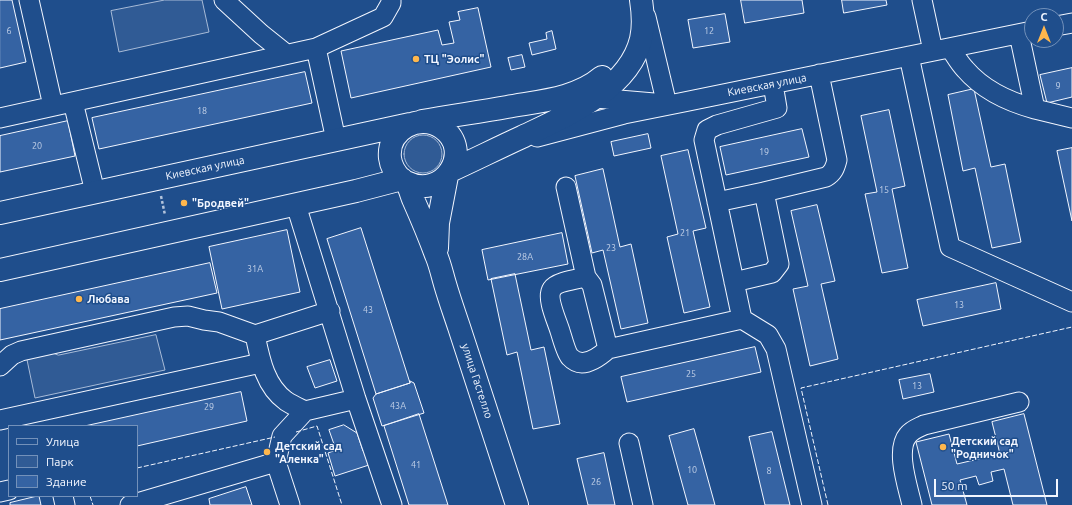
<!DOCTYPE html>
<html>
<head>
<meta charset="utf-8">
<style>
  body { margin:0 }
  #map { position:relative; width:1072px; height:505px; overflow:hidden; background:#1f4e8c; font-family:Ubuntu,sans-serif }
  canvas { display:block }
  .legend { position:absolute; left:8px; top:425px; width:130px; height:72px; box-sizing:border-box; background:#1f4e8c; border:1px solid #7391ba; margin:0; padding:5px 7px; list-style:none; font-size:12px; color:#f2f6ff }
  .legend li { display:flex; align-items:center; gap:8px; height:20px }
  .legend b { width:20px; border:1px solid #7391ba }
  .north { position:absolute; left:1024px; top:8px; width:40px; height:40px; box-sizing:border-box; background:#1f4e8c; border:1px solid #7391ba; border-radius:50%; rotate:0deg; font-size:11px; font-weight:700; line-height:16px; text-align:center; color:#f2f6ff }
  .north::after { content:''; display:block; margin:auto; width:14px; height:18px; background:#ffb74d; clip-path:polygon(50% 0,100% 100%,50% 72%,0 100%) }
  .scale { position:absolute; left:934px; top:479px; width:124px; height:18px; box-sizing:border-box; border:2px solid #f2f6ff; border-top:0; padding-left:5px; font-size:12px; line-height:14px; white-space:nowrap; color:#f2f6ff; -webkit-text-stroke:3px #1f4e8c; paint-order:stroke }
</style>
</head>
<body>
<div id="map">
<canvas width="1072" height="505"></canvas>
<ul class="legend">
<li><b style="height:5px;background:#1f4e8c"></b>Улица</li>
<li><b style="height:11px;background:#305b95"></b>Парк</li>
<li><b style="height:11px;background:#3563a3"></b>Здание</li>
</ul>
<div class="north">С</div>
<div class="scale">50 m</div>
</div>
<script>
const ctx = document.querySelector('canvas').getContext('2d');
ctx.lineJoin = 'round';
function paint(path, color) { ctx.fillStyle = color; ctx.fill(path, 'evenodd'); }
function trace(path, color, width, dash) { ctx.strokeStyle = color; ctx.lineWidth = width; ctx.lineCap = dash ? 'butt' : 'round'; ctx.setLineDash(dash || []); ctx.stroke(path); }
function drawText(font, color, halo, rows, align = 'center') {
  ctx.font = font + ' Ubuntu,sans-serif'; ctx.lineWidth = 3; ctx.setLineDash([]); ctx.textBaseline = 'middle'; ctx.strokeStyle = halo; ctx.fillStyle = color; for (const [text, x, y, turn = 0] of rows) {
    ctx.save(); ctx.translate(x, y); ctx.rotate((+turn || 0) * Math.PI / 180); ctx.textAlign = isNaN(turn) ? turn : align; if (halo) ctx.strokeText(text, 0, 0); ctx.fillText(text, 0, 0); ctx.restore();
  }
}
const green = new Path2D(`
  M165 0H202L209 32 119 52 111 11Z
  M404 154a19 19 0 1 1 38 0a19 19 0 1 1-38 0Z
  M156 335 165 370 35 398 26 355 45 350 58 355Z`);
paint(green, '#305b95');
trace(green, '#a8bbd7', 1);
const building = new Path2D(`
  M0 0H12L26 62 0 68Z
  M741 0H802L804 13 745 23Z
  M842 0H886L887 5 844 13Z
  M478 8 491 67 351 98 341 51 438 30 442 45 454 43 449 22 460 20 458 12Z
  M725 14 730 42 693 48 688 20Z
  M552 31 556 49 532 55 529 43 547 39 546 33Z
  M522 55 525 67 511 70 508 58Z
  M1072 68V97L1047 103 1040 75Z
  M305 72 312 103 99 149 92 118Z
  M974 89 991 167 1005 164 1021 242 992 248 975 168 963 171 948 95Z
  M889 110 905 186 892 189 908 268 882 273 865 194 877 192 861 116Z
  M68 121 75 156 0 172V136Z
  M802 129 809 157 726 175 720 147Z
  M648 134 651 148 614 156 611 142Z
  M1072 148V221L1057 151Z
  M688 150 706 228 693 231 710 307 684 313 667 237 678 234 661 156Z
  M603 169 620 247 631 244 648 323 621 329 603 250 592 253 575 176Z
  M817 205 835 281 821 284 838 359 810 366 793 289 808 286 791 211Z
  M361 228 410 383 376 394 327 239Z
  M287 230 300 292 222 309 209 247Z
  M562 233 568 264 488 280 482 250Z
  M210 263 217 293 0 340V309Z
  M515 274 531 350 544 347 560 424 533 429 517 352 507 355 491 279Z
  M996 283 1001 309 923 326 917 300Z
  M755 347 761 372 627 402 621 377Z
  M330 360 337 381 315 388 307 367Z
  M930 374 934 392 903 399 899 380Z
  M410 381 414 383 424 413 382 426 373 398 376 394 410 383Z
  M241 392 247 421 137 446V426H85Z
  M419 414 448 505H409L384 426Z
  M1024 414 1047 505H1013L1004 469 991 472 993 481 979 485 976 476 960 480 967 505H932L916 442 949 434 957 464 1000 454 992 422Z
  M344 425 357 433 363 451 368 449 372 464 335 476 328 453 336 450 329 430Z
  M694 429 715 505H688L669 436Z
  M772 432 790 505H765L749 437Z
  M604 453 615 505H588L577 459Z
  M246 487 252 505H210L209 499Z
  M39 496 41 505H10V503Z`);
paint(building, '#3563a3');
trace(building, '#f2f6ff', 1);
const minor = new Path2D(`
  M29 0 53 106
  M224 0 261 34 286 54
  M922 0 933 51
  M646 17 667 105
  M1056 26 1072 23
  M1019 34 1035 109 1072 118
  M316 48 336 140
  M950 48C955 55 959 63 965 69 983 90 1009 102 1035 109
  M909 56 950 247 1072 302
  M773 84 777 108 717 125 707 130 704 140 742 319 768 335 776 349 812 505
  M596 98 654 103
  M73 102 95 192
  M0 118 316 48 383 17 391 3V0
  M537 137 624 114 684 102 1032 31
  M566 187 586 277 592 285 608 349 742 319
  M764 192 826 177C833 173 835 168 837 160L819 74
  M717 202 764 192 779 264 772 273 734 282
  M296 205 356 399 392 505
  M586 277C578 279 556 282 552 289 546 298 557 321 560 331 562 337 566 353 570 357 582 370 598 358 608 349
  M330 311 255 335C260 359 265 386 286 401 292 405 299 408 305 411L356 399
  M0 366 12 355 21 351 174 317 188 316 204 320 219 322 255 335
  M0 420 261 363
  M629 443 643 505
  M0 492 9 490
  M63 496 65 505
  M130 505 276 462
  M290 505 276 462 282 436 305 411
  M912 505C908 487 895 450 908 435 912 430 918 428 924 425L1019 402`);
const major = new Path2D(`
  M422 121C450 116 479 112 507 107 540 101 576 99 602 77
  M450 171C474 160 498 148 522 137 564 117 629 90 641 39 644 26 643 13 641 0
  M406 182C443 201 475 151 442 128 419 112 387 130 390 158 391 166 395 173 401 179 402 180 404 181 406 182 409 186 411 194 413 199 421 217 429 236 436 255 440 264 442 274 445 284 449 298 454 312 459 327 478 386 498 446 517 505
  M0 213 410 124
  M437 248 438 223 447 176
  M0 270 356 191 402 179`);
trace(minor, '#f2f6ff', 21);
trace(major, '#f2f6ff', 24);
trace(new Path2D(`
  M161 196 165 215`), '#b3c4dc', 2.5, [3, 2]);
trace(minor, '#1f4e8c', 19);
trace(major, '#1f4e8c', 22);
trace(new Path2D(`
  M296 432 317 426 342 505
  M137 468 275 437
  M90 496 93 505
  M828 505 801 388 1072 327`), '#f2f6ff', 1, [5, 2]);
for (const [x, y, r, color] of [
  [416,59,4,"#ffb74d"],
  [184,203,4,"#ffb74d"],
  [79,299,4,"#ffb74d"],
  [943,447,4,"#ffb74d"],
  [267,452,4,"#ffb74d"]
]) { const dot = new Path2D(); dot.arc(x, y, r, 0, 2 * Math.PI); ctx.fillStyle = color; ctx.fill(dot); trace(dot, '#1f4e8c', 1.5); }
drawText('9px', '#c3d1e8', null, [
  ["6",9,31],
  ["12",709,31],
  ["9",1058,86],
  ["18",202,111],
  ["20",37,146],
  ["19",764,152],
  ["15",884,190],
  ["21",685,233],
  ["23",611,248],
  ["28А",525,257],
  ["31А",255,269],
  ["13",959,305],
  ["43",368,310],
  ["25",691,374],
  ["13",917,386],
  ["43А",398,406],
  ["29",209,407],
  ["41",416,465],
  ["10",692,470],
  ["8",769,471],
  ["26",596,482]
]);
drawText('bold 11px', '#f2f6ff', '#1f4e8c', [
  ["ТЦ \"Эолис\"",424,59],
  ["\"Бродвей\"",192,203],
  ["Любава",87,299],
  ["Детский сад",951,441],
  ["\"Родничок\"",951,454],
  ["Детский сад",275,446],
  ["\"Аленка\"",275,459]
], 'left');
drawText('11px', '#f2f6ff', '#1f4e8c', [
  ["Киевская улица",767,85,-11],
  ["Киевская улица",205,168,-12],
  ["улица Гастелло",477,381,72]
]);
</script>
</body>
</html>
